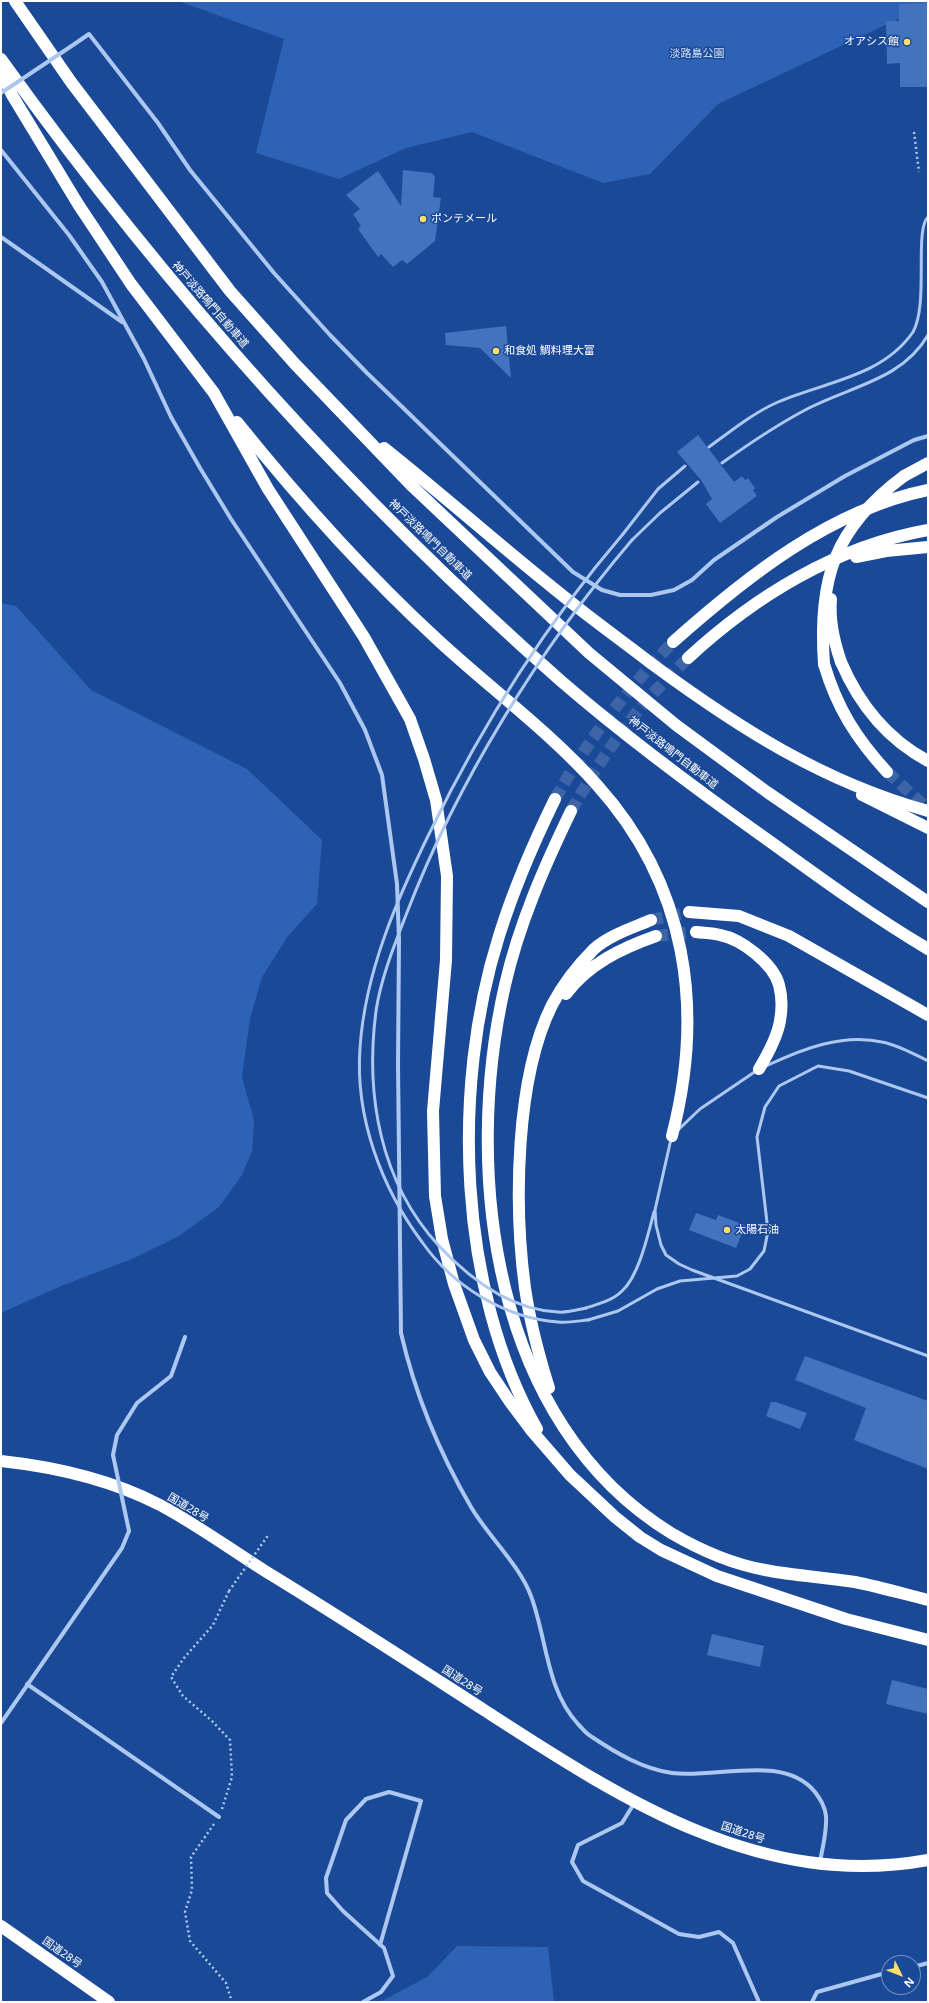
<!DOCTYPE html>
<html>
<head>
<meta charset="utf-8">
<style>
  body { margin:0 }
  #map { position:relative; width:929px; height:2003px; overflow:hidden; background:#1a4997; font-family:"Noto Sans",sans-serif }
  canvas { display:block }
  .frame { position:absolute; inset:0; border:2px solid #fff; pointer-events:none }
  .north { position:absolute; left:881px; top:1955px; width:40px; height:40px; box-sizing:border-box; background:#1a4997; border:1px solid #7692c1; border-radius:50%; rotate:133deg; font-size:11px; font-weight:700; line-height:16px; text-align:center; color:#fff }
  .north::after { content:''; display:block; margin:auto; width:14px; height:18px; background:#ffdd6d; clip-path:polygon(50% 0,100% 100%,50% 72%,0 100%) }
</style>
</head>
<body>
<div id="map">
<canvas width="929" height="2003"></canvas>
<div class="frame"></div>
<div class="north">N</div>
</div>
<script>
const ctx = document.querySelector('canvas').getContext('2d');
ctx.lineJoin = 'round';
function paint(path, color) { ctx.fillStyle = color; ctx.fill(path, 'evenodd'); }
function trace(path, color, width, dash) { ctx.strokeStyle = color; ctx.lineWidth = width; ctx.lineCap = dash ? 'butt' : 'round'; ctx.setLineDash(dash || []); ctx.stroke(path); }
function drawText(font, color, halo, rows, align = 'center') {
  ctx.font = font + ' "Noto Sans","Noto Sans JP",sans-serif'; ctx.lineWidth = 3; ctx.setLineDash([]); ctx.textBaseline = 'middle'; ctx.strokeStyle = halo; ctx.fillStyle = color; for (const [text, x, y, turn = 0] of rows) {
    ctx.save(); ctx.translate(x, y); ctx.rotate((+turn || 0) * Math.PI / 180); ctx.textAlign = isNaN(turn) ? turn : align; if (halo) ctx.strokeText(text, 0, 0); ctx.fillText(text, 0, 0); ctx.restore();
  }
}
paint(new Path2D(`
  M178 1H928V5L718 104 650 174 603 183 472 132 406 148 339 179 256 153 284 39Z
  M1 603 16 606 91 690 247 769 322 840 317 904 288 936 262 977 250 1019 242 1077 254 1121 252 1151 242 1175 219 1207 179 1236 132 1259 61 1286 1 1313Z
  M457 1946 548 1947 554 2002H380L427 1977Z`), '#2e62b4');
paint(new Path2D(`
  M928 3V87H900V63L887 64 886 21H899V4Z
  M403 170 431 173 435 176 433 197 441 198 435 241 407 264 402 260 393 267 381 254 378 257 358 229 361 226 353 214 360 209 346 195 378 171 401 206Z
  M506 326 511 378 480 348 446 345 445 333Z
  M698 435 734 482 742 476 745 480 748 478 755 488 753 490 757 496 720 523 706 504 712 499 701 480 677 452Z
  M696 1213 716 1220 718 1215 745 1225 736 1248 689 1230Z
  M805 1356 928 1401V1469L854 1440 866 1408 795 1380Z
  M771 1402H776L807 1413 800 1429 766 1416Z
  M712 1634 764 1646 760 1667 707 1655Z
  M892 1680 928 1689V1714L886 1704Z`), '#4372be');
trace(new Path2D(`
  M887 772 928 809
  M555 799C590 737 624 693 673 642
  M571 811C590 778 610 746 634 716 650 695 669 677 688 658
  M651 920 689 912
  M656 936 696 932`), '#3c64a7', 12, [12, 6]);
trace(new Path2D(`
  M914 132 919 172
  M222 1809 232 1777 230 1740 212 1721 183 1696 171 1677 184 1658 213 1625 229 1591
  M214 1824 191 1857 192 1890 185 1912 190 1941 226 1983 232 2002`), '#adc8f0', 2.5, [2, 3]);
trace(new Path2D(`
  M709 447C731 431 753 413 778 402 824 382 882 377 913 332 929 304 914 230 928 217
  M722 463C750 443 778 424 809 408 852 386 903 379 928 335
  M623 534 658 489 685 466
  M632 540 660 513 698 482
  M766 1066C802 1049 843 1033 882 1042 898 1045 914 1054 928 1061
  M678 1130 700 1109 756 1071
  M671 1139 655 1210 656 1225 661 1245 666 1255 679 1264 692 1270 928 1356
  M586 1308C598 1304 612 1301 622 1291 639 1276 648 1234 654 1212
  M588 1320 618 1311 657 1289 680 1281 737 1276 750 1269 764 1251 768 1231 757 1137 765 1107 779 1086 818 1066 849 1071 928 1098`), '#adc8f0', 3);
trace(new Path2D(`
  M76 43 89 34 158 123 190 170 274 273 330 335 367 373 573 572 602 590 620 595H651L674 590 692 580 714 560 777 517 845 476 914 440 928 436
  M1 150 69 235 102 282 144 359 171 417 200 468 231 519 340 683 365 730 382 775 397 884 399 940 398 1064 401 1333C415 1394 439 1452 471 1507 488 1536 519 1564 531 1596 547 1639 546 1689 578 1724 582 1728 586 1734 592 1737 616 1753 643 1769 672 1773 716 1779 783 1753 815 1792 820 1799 825 1806 826 1816 827 1831 823 1847 820 1861
  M1 237 122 322
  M113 1455 117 1435 137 1403 171 1376 185 1337
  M27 1684 219 1817
  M1 1723 122 1548 129 1531
  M635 1802 622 1823 578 1845 572 1862 583 1881 679 1934 699 1937 719 1932 733 1943 759 2002
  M913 1967 928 1963
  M363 2002 381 1992 393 1976 384 1948 343 1911 327 1893 326 1878 346 1820 366 1799 389 1792 421 1801 380 1945
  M812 2002 817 1992 889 1972`), '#adc8f0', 4);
trace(new Path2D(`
  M15 1 71 82 230 291 295 364 413 487 589 653 676 725 767 792 928 902
  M1 59C164 286 351 496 561 681 628 739 700 792 772 843 823 880 874 917 928 949
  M1 72 12 95 78 204 131 284 214 393 268 489 364 637 410 719 424 759 436 800 447 876 446 960 433 1111 435 1196 442 1239 454 1284 474 1340 490 1372 510 1402 531 1430 570 1475 615 1517 640 1537 661 1550 717 1576 846 1619 928 1640
  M237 422C299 499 366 574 439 641 491 689 551 733 597 785 687 885 705 1009 672 1136
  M384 448C452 502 517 561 586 614 608 631 630 647 652 664 739 728 823 782 928 811
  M904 476 928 463
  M856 557 886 551 928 547
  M673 642C746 577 830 510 928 490
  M688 658C755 596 837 546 928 530
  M841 662C859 704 887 739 928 761
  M824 664C837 708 856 738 887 772
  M862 795 928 828
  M571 811C544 867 519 924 505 985 462 1173 493 1424 671 1533 700 1550 732 1564 765 1570 795 1576 825 1577 855 1582 880 1587 904 1594 928 1600
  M689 912 739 916 789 936 928 1015
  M696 932C704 933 713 933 720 935 741 939 773 963 779 985 782 996 782 1010 780 1021 777 1038 768 1054 759 1069
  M566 994C588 964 622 948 656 936
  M549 1388C539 1356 530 1322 525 1288 514 1207 515 1079 552 1005 563 984 578 965 594 949 610 935 632 928 651 920
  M537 1429C458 1289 451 1088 499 936 514 888 533 844 555 799
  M1 1461C56 1467 110 1479 160 1505 196 1524 230 1549 265 1571 339 1616 411 1663 484 1710 619 1797 759 1891 928 1860
  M1 1926 109 2002`), '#fff', 12);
trace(new Path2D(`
  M229 1591 269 1534`), '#adc8f0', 2.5, [2, 3]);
trace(new Path2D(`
  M586 1308C577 1310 567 1313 558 1312 510 1310 470 1279 439 1246 380 1182 365 1095 376 1011 381 978 394 946 406 915 457 782 540 648 632 540
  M588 1320C578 1321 568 1323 558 1322 504 1318 453 1286 422 1242 381 1187 355 1117 360 1048 365 972 397 899 430 832 482 725 545 625 623 534`), '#adc8f0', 3);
trace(new Path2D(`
  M1 93 76 43
  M113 1455 129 1531`), '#adc8f0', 4);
trace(new Path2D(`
  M831 599C829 621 834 642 841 662
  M824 664C818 579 834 528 904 476`), '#fff', 12);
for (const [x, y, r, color] of [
  [907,42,4,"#ffdd6d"],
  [423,219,4,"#ffdd6d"],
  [496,351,4,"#ffdd6d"],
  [727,1230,4,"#ffdd6d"]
]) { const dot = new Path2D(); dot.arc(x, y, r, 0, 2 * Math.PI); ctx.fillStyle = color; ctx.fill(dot); trace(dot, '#1a4997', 1.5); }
drawText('11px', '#fff', '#1a4997', [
  ["オアシス館",899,42,"right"],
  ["ポンテメール",431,219],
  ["和食処 鯛料理大富",504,351],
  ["太陽石油",735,1230]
], 'left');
drawText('11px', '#d4e4fb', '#1a4997', [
  ["淡路島公園",697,54]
]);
drawText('11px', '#fff', '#1a4997', [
  ["神戸淡路鳴門自動車道",210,305,49],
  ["神戸淡路鳴門自動車道",430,540,44],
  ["神戸淡路鳴門自動車道",673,753,38],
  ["国道28号",188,1508,31],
  ["国道28号",462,1681,33],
  ["国道28号",743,1833,18],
  ["国道28号",62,1953,35]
]);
</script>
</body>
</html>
